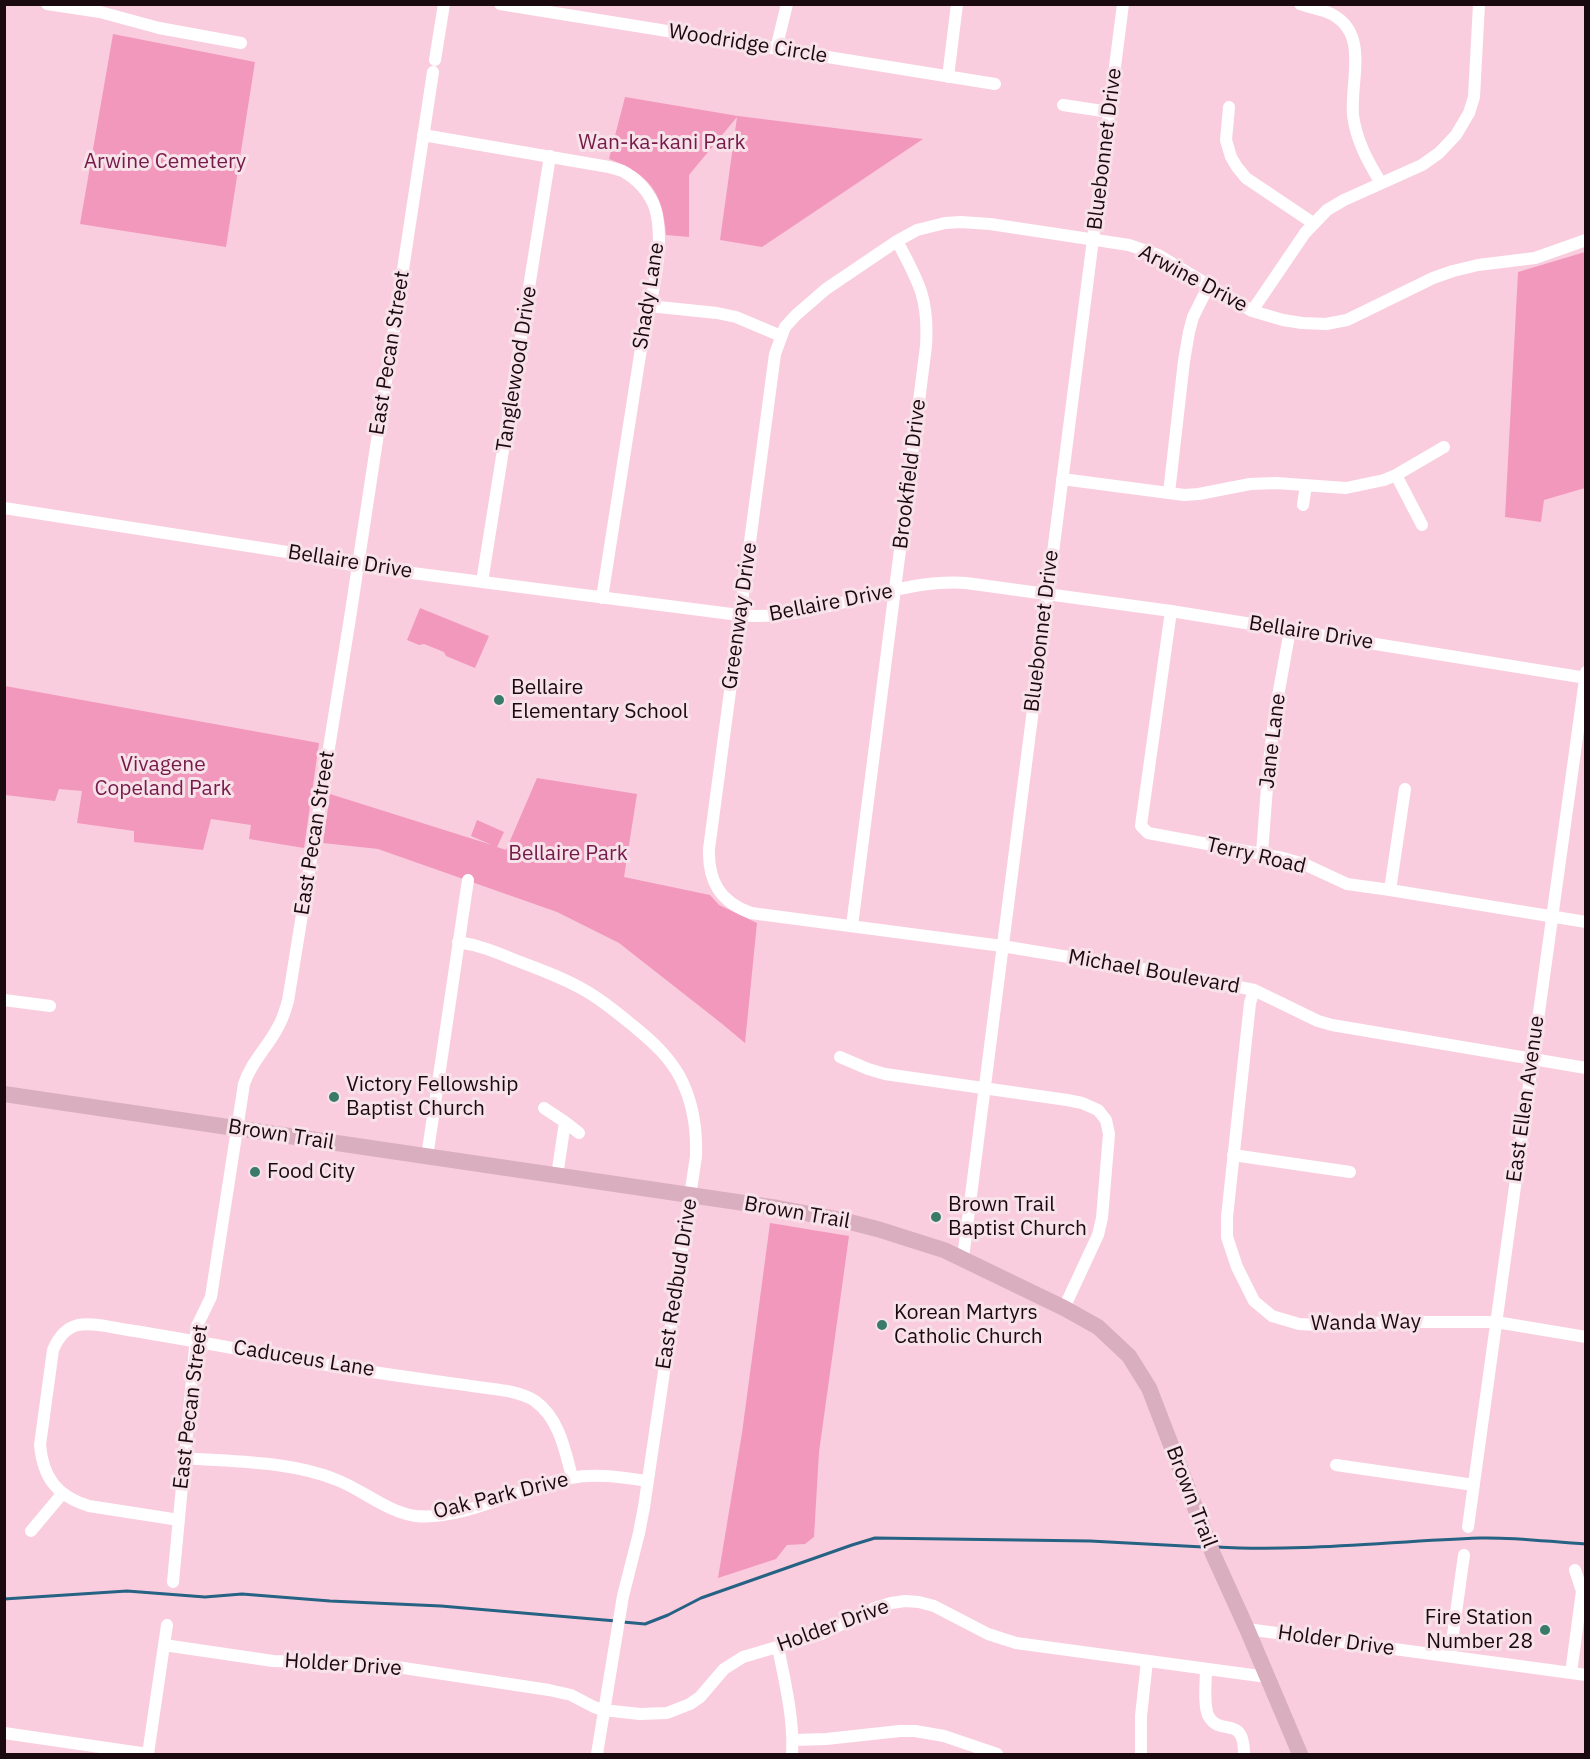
<!DOCTYPE html>
<html>
<head>
<meta charset="utf-8">
<style>
  body { margin:0 }
  #map { position:relative; width:1590px; height:1759px; overflow:hidden; background:#facdde; font-family:"IBM Plex Sans",sans-serif }
  canvas { display:block }
  .frame { position:absolute; inset:0; border:6px solid #1b0910; pointer-events:none }
</style>
</head>
<body>
<div id="map">
<canvas width="1590" height="1759"></canvas>
<div class="frame"></div>
</div>
<script>
const ctx = document.querySelector('canvas').getContext('2d');
ctx.lineJoin = 'round';
function paint(path, color) { ctx.fillStyle = color; ctx.fill(path, 'evenodd'); }
function trace(path, color, width, dash) { ctx.strokeStyle = color; ctx.lineWidth = width; ctx.lineCap = dash ? 'butt' : 'round'; ctx.setLineDash(dash || []); ctx.stroke(path); }
function drawText(font, color, halo, rows, align = 'center') {
  ctx.font = font + ' "IBM Plex Sans",sans-serif'; ctx.lineWidth = 6; ctx.setLineDash([]); ctx.textBaseline = 'middle'; ctx.strokeStyle = halo; ctx.fillStyle = color; for (const [text, x, y, turn = 0] of rows) {
    ctx.save(); ctx.translate(x, y); ctx.rotate((+turn || 0) * Math.PI / 180); ctx.textAlign = isNaN(turn) ? turn : align; if (halo) ctx.strokeText(text, 0, 0); ctx.fillText(text, 0, 0); ctx.restore();
  }
}
paint(new Path2D(`
  M113 34 255 62 226 247 80 224Z
  M625 97 738 116 923 139 762 247 720 240 737 117 689 175V237L666 235C663 192 649 174 609 159Z
  M1585 252V488L1544 500 1541 522 1505 517 1518 272Z
  M420 608 489 636 475 668 446 656 444 652 424 644 419 645 407 640Z
  M5 686 319 743 304 848 249 839 251 825 211 819 203 850 134 842V831L77 823 82 791 59 789 55 801 5 795Z
  M537 778 637 794 624 877 710 895 719 905 757 923 745 1043 721 1023 619 943 557 912 378 849 323 843 330 794 492 845 471 836 477 820 504 832 497 847 506 850Z
  M770 1223 849 1236 819 1452 814 1537 805 1544 787 1545 776 1559 718 1578 742 1433Z`), '#f298bc');
trace(new Path2D(`
  M1216 1547C1304 1552 1392 1541 1480 1538 1515 1537 1551 1542 1586 1544
  M4 1599 127 1591 205 1597 242 1594 330 1601 441 1606 616 1621
  M623 1622 645 1624 668 1615 701 1598 852 1545 875 1538 1090 1541 1203 1547`), '#266284', 3);
trace(new Path2D(`
  M47 4 100 12 159 28 241 43
  M500 4 995 84
  M1300 4C1309 7 1318 9 1327 12 1371 30 1350 79 1353 115 1356 140 1368 162 1381 183
  M776 49 787 4
  M435 60 444 4
  M948 77 957 4
  M1063 105 1109 112
  M1229 107 1226 140 1231 157 1237 167 1246 178 1313 223
  M423 135 609 167C615 169 622 170 626 173 641 182 654 198 657 216 665 258 647 313 640 355 627 436 615 517 602 598
  M1586 240 1535 258 1478 265 1453 271 1433 278 1347 320 1326 324 1302 323 1283 320 1252 311 1158 255 1129 245 990 224 961 222 945 223 917 230 897 241 826 289 796 315 785 327 775 354 709 849C708 881 720 902 751 913L1002 946 1190 977 1254 990 1318 1021 1332 1025 1586 1068
  M649 306 717 313 736 317 781 336
  M1252 311 1305 233 1327 210 1344 200 1422 165 1439 153 1456 135 1469 113 1474 97 1479 4
  M1396 475 1422 525
  M1062 479 1184 495 1199 494 1250 484 1276 483 1346 488 1384 480 1396 475 1444 447
  M1169 493 1184 361 1189 332 1193 317 1209 285
  M1303 505 1306 485
  M4 508 287 552 358 566 739 615C816 623 889 578 966 583L1171 611 1586 678
  M482 582 550 156
  M1171 611 1142 818 1141 826 1148 833 1283 858 1304 864 1347 884 1390 890 1586 922
  M1262 853 1269 761 1276 707 1290 630
  M1390 890 1405 789
  M852 926 926 346C929 299 919 282 897 241
  M458 942C479 945 496 952 515 960 539 969 564 978 586 991 605 1002 621 1016 637 1029 654 1043 669 1057 680 1077 693 1102 697 1128 696 1156L644 1507 639 1533 623 1596 597 1754
  M1254 990 1250 1003 1227 1217V1237L1237 1267 1254 1301 1272 1316 1299 1324 1318 1325 1401 1322H1496L1586 1337
  M4 1000 50 1006
  M840 1057 868 1069 885 1074 1067 1100 1082 1103 1098 1110 1106 1120 1109 1134 1102 1218 1098 1235 1064 1308
  M544 1108 565 1122 557 1176
  M565 1122 579 1133
  M1233 1155 1350 1172
  M427 1157 468 880
  M963 1258 1123 4
  M184 1458C233 1462 291 1461 337 1480 363 1490 387 1512 416 1516 463 1521 523 1486 570 1478 595 1473 622 1477 647 1481
  M1336 1465 1474 1485
  M179 1520 89 1506C57 1496 43 1478 40 1445L53 1350C58 1338 65 1328 78 1325 93 1322 113 1328 128 1330 178 1338 227 1347 277 1356 353 1371 431 1380 508 1391 517 1393 527 1395 535 1401 559 1418 565 1450 572 1477
  M1468 1527 1586 672
  M31 1531 62 1494
  M173 1582 197 1326 211 1297 244 1084C251 1062 268 1047 278 1027 283 1019 285 1010 288 1001L350 618 433 72
  M1247 1629 1586 1675
  M164 1645 273 1661 353 1663 397 1667 549 1690 571 1695 594 1707 603 1710 640 1714 667 1713 690 1704 700 1697 724 1669 743 1657 821 1634 875 1608 891 1603 905 1601 919 1602 934 1606 988 1634 1016 1643 1267 1677
  M778 1647C785 1683 794 1718 792 1754
  M1450 1656 1464 1555
  M1206 1669C1206 1680 1203 1708 1209 1717 1221 1737 1244 1714 1244 1754
  M1571 1673 1582 1591 1575 1570
  M4 1733 148 1754
  M793 1740 826 1739 900 1731H915L944 1736 997 1754
  M148 1754 167 1625
  M1141 1754V1716L1147 1661`), '#fff', 12);
trace(new Path2D(`
  M4 1094 778 1208 842 1220 881 1230 944 1250 1064 1308 1098 1327 1129 1356 1149 1388 1213 1554 1247 1629 1300 1754`), '#d9aebe', 16);
for (const [x, y, r, color] of [
  [499,700,6,"#3a7a69"],
  [334,1097,6,"#3a7a69"],
  [255,1172,6,"#3a7a69"],
  [936,1217,6,"#3a7a69"],
  [882,1325,6,"#3a7a69"],
  [1545,1630,6,"#3a7a69"]
]) { const dot = new Path2D(); dot.arc(x, y, r, 0, 2 * Math.PI); ctx.fillStyle = color; ctx.fill(dot); trace(dot, '#f8e2ea', 2); }
drawText('21px', '#1b0910', '#f8e2ea', [
  ["Woodridge Circle",748,44,9],
  ["Bluebonnet Drive",1105,149,-83],
  ["Arwine Drive",1193,279,28],
  ["Shady Lane",649,296,-81],
  ["East Pecan Street",390,353,-81],
  ["Tanglewood Drive",517,369,-81],
  ["Brookfield Drive",910,474,-83],
  ["Bellaire Drive",350,562,9],
  ["Bellaire Drive",831,603,-11],
  ["Greenway Drive",740,616,-82],
  ["Bluebonnet Drive",1042,631,-83],
  ["Bellaire Drive",1311,633,9],
  ["Jane Lane",1273,741,-83],
  ["East Pecan Street",315,833,-81],
  ["Terry Road",1256,856,13],
  ["Michael Boulevard",1154,972,10],
  ["East Ellen Avenue",1526,1099,-82],
  ["Brown Trail",281,1135,9],
  ["Brown Trail",797,1213,10],
  ["East Redbud Drive",677,1284,-81],
  ["Wanda Way",1366,1323,-1],
  ["Caduceus Lane",304,1359,9],
  ["East Pecan Street",191,1407,-83],
  ["Oak Park Drive",501,1496,-14],
  ["Brown Trail",1191,1497,69],
  ["Holder Drive",833,1626,-20],
  ["Holder Drive",1336,1641,8],
  ["Holder Drive",343,1665,4]
]);
drawText('21px', '#751a49', '#f8e2ea', [
  ["Wan-ka-kani Park",662,143],
  ["Arwine Cemetery",165,162],
  ["Vivagene",163,765],
  ["Copeland Park",163,789],
  ["Bellaire Park",568,854]
]);
drawText('21px', '#1b0910', '#f8e2ea', [
  ["Bellaire",511,688],
  ["Elementary School",511,712],
  ["Victory Fellowship",346,1085],
  ["Baptist Church",346,1109],
  ["Food City",267,1172],
  ["Brown Trail",948,1205],
  ["Baptist Church",948,1229],
  ["Korean Martyrs",894,1313],
  ["Catholic Church",894,1337],
  ["Fire Station",1533,1618,"right"],
  ["Number 28",1533,1642,"right"]
], 'left');
</script>
</body>
</html>
